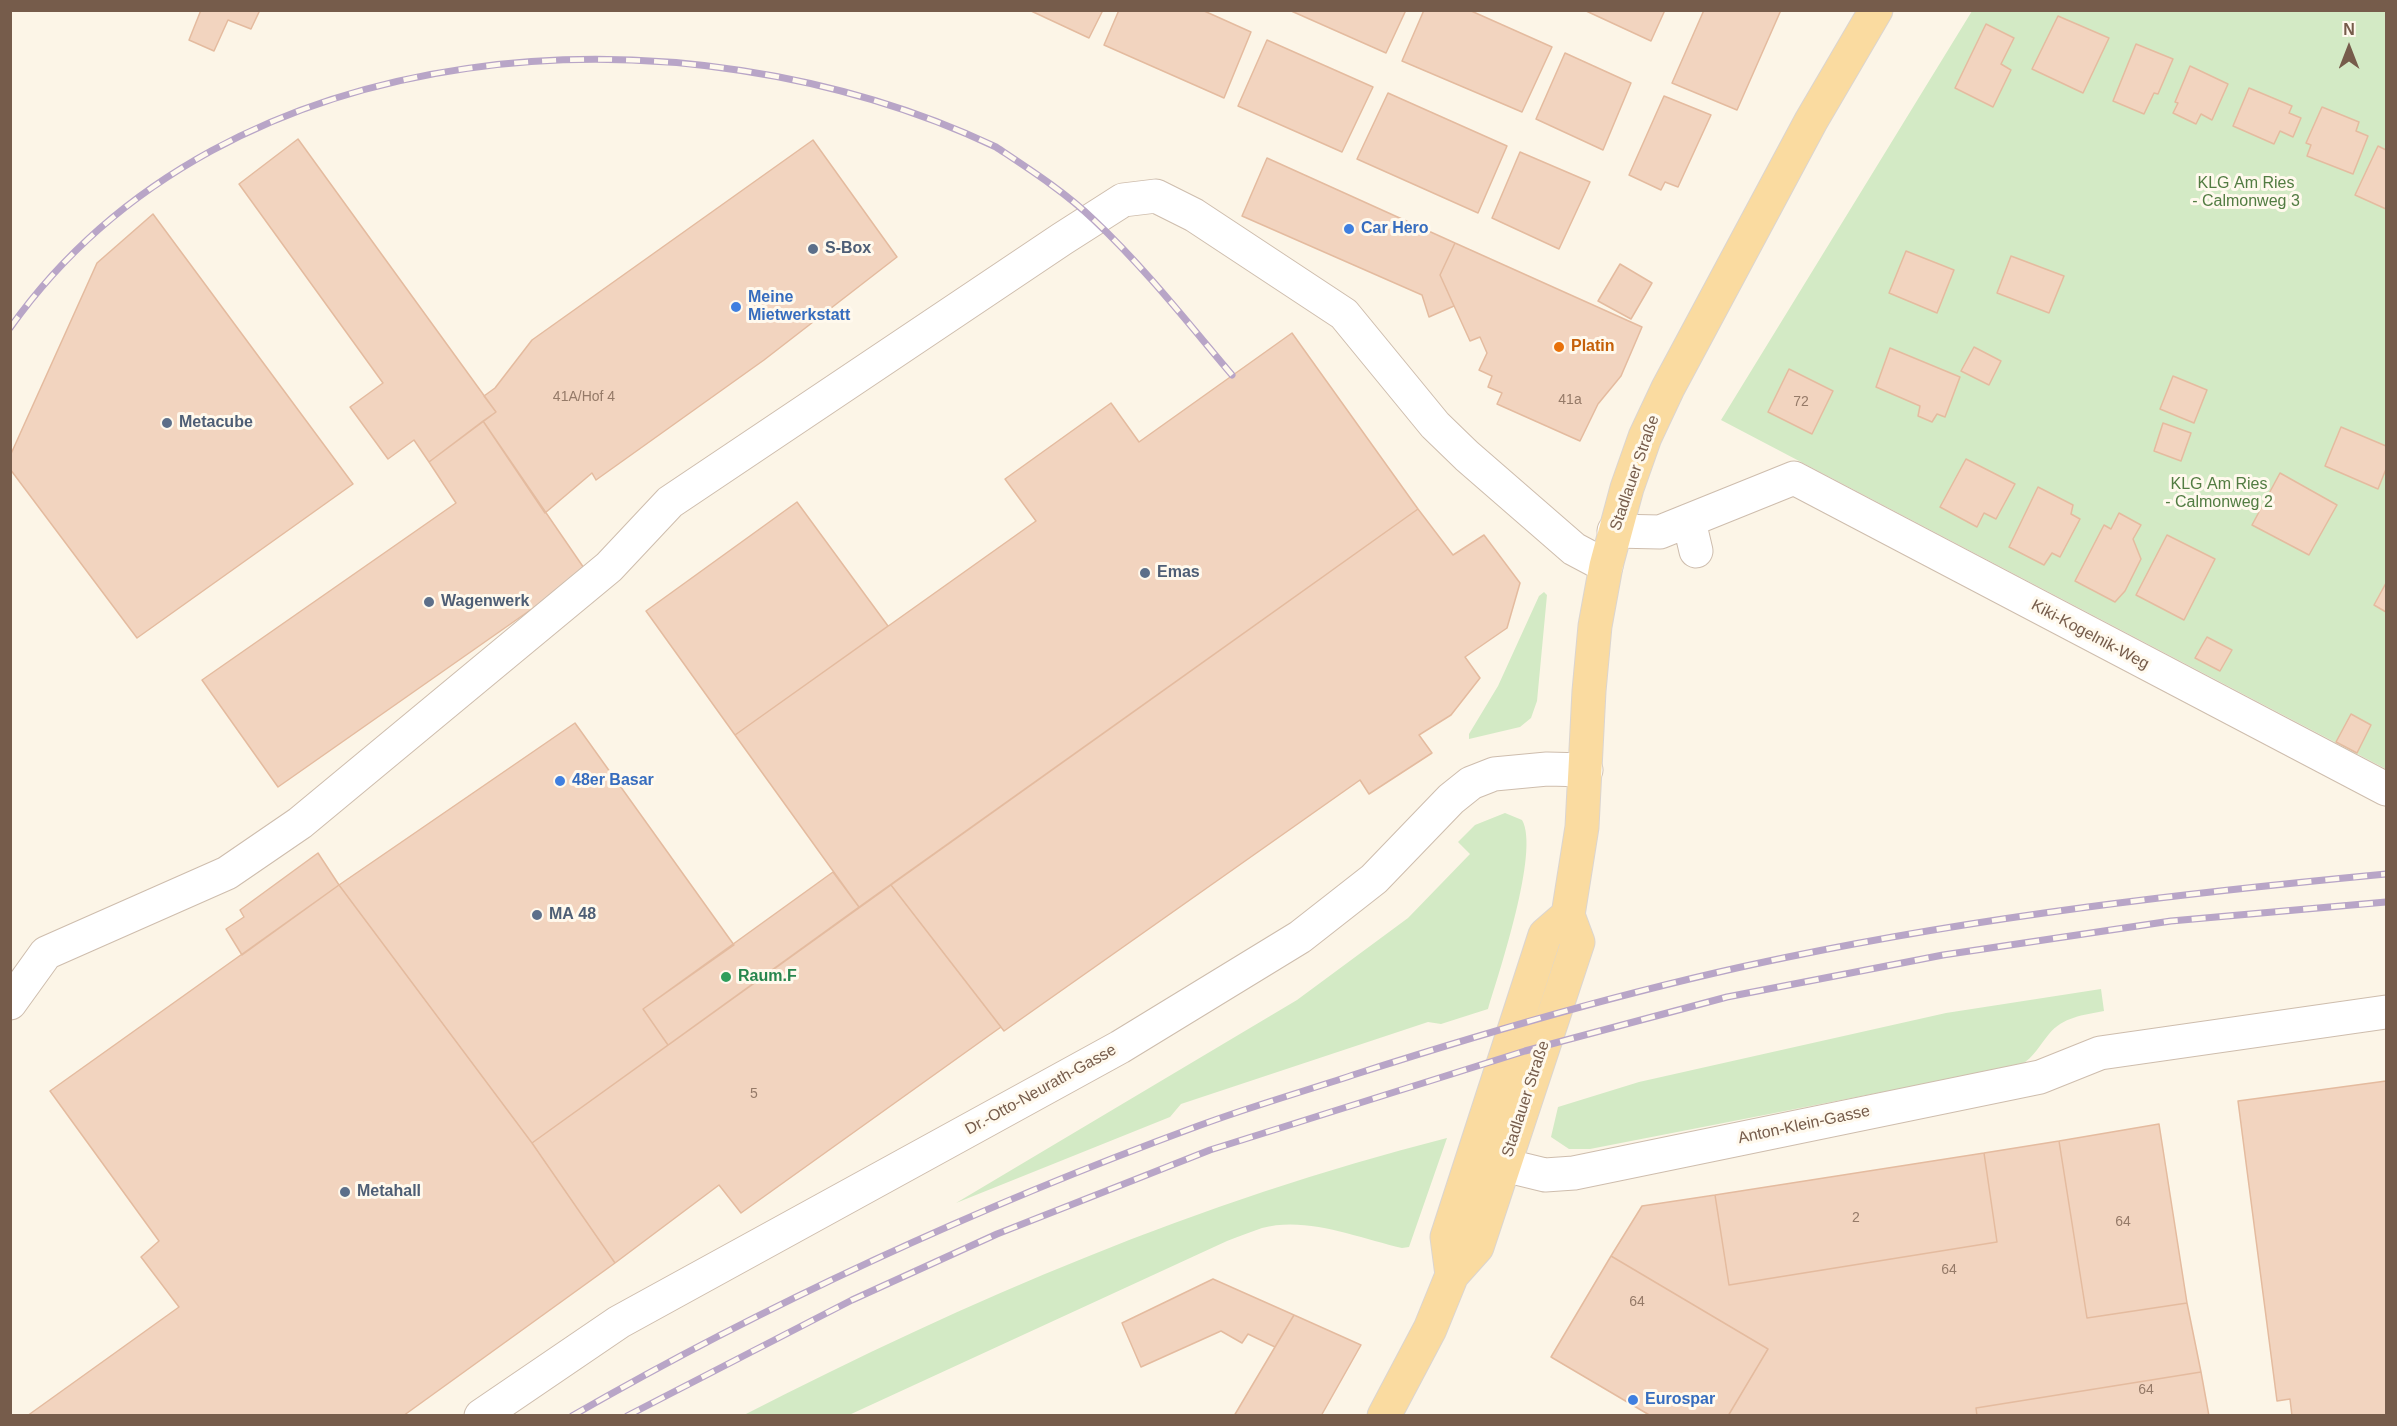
<!DOCTYPE html>
<html>
<head>
<meta charset="utf-8">
<style>
  body { margin:0 }
  #map { position:relative; width:2397px; height:1426px; overflow:hidden; background:#fcf5e7; font-family:Helvetica,sans-serif }
  canvas { display:block }
  .frame { position:absolute; inset:0; border:12px solid #765c4b; pointer-events:none }
  .north { position:absolute; left:2319px; top:18px; width:60px; height:60px; -webkit-text-stroke:4px #fff9ed; paint-order:stroke; rotate:0deg; font-size:16px; font-weight:700; line-height:24px; text-align:center; color:#765c4b }
  .north::after { content:''; display:block; margin:auto; width:21px; height:27px; background:#765c4b; clip-path:polygon(50% 0,100% 100%,50% 72%,0 100%) }
</style>
</head>
<body>
<div id="map">
<canvas width="2397" height="1426"></canvas>
<div class="frame"></div>
<div class="north">N</div>
</div>
<script>
const ctx = document.querySelector('canvas').getContext('2d');
ctx.lineJoin = 'round';
function paint(path, color) { ctx.fillStyle = color; ctx.fill(path, 'evenodd'); }
function trace(path, color, width, dash) { ctx.strokeStyle = color; ctx.lineWidth = width; ctx.lineCap = dash ? 'butt' : 'round'; ctx.setLineDash(dash || []); ctx.stroke(path); }
function drawText(font, color, halo, rows, align = 'center') {
  ctx.font = font + ' Helvetica,sans-serif'; ctx.lineWidth = 6; ctx.setLineDash([]); ctx.textBaseline = 'middle'; ctx.strokeStyle = halo; ctx.fillStyle = color; for (const [text, x, y, turn = 0] of rows) {
    ctx.save(); ctx.translate(x, y); ctx.rotate((+turn || 0) * Math.PI / 180); ctx.textAlign = isNaN(turn) ? turn : align; if (halo) ctx.strokeText(text, 0, 0); ctx.fillText(text, 0, 0); ctx.restore();
  }
}
paint(new Path2D(`
  M1972 11H2386V769L1721 420Z
  M1544 592 1547 595 1537 701 1531 718 1520 727 1469 739V734L1498 686 1539 596Z
  M1505 813 1522 820C1540 850 1499 973 1488 1009L1441 1024 1428 1022 1181 1104 1170 1117 956 1203 1297 1000 1408 918 1470 854 1458 842 1475 825Z
  M2101 989 2104 1011C2083 1015 2063 1017 2049 1034 2039 1046 2034 1057 2021 1065L1590 1149H1569L1551 1137 1558 1107 1639 1082 1946 1013Z
  M1447 1138 1409 1247 1402 1248C1358 1238 1307 1216 1262 1228 1250 1232 1238 1237 1227 1241L849 1415H744C970 1299 1199 1201 1447 1138Z`), '#d3eac5');
const building = new Path2D(`
  M201 10H260L251 29 228 20 214 51 189 40Z
  M1029 10H1103L1089 38Z
  M1119 10H1202L1251 32 1224 98 1104 45Z
  M1289 10H1406L1386 53Z
  M1424 10H1469L1552 47 1522 112 1402 61Z
  M1584 10H1665L1651 41Z
  M1704 10H1781L1737 110 1672 83Z
  M2058 16 2109 38 2083 93 2032 69Z
  M1986 24 2014 38 2001 64 2011 70 1993 107 1955 88Z
  M1267 40 1373 87 1342 152 1238 106Z
  M2136 44 2173 59 2158 94 2154 93 2144 114 2113 101Z
  M1565 53 1631 83 1603 150 1536 119Z
  M2190 66 2228 84 2212 120 2201 114 2196 124 2173 113 2178 103 2175 102Z
  M2249 88 2292 106 2289 113 2301 118 2293 137 2280 131 2274 144 2233 126Z
  M1388 93 1507 146 1478 213 1357 159Z
  M1664 96 1711 115 1678 187 1665 182 1661 190 1629 175Z
  M2322 107 2359 122 2356 131 2368 136 2353 174 2307 156 2311 145 2306 143Z
  M298 139 496 412 429 462 414 440 388 459 350 407 383 383 239 184Z
  M813 140 897 257 764 360 596 480 592 473 545 513 483 421 496 412 484 396 495 388 532 340Z
  M2378 146 2386 150V209L2355 195Z
  M1520 152 1590 182 1559 249 1492 218Z
  M1267 158 1455 243 1440 275 1454 306 1429 317 1422 295 1242 216Z
  M153 214 353 484 137 638 10 469V456L97 263Z
  M1455 243 1642 327 1621 376 1598 404 1580 441 1497 404 1502 393 1488 387 1492 376 1479 370 1487 353 1480 337 1470 341 1440 275Z
  M1906 251 1954 270 1937 313 1889 293Z
  M2011 256 2064 276 2049 313 1997 293Z
  M1620 264 1652 283 1631 319 1598 301Z
  M1292 333 1418 509 859 907 735 735 1036 521 1005 479 1111 403 1139 442Z
  M1974 347 2001 361 1989 385 1961 371Z
  M1890 348 1960 377 1945 417 1937 414 1932 422 1918 416 1920 406 1876 387Z
  M1789 369 1833 391 1812 434 1768 412Z
  M2173 376 2207 390 2194 423 2160 409Z
  M483 421 586 571 278 787 202 680 456 503 429 462Z
  M2163 423 2191 433 2181 461 2154 451Z
  M2341 427 2386 446V469L2378 489 2325 466Z
  M1966 459 2015 484 1996 519 1984 513 1977 527 1940 507Z
  M2280 473 2337 505 2309 555 2252 525Z
  M2038 487 2073 505 2071 514 2080 519 2060 557 2052 553 2044 565 2009 547Z
  M797 502 888 626 735 735 646 611Z
  M1418 509 1453 555 1484 535 1520 583 1507 628 1465 657 1480 678 1451 715 1419 735 1432 753 1369 794 1360 780 1004 1031 891 885Z
  M2119 513 2141 525 2133 539 2141 559 2125 591 2115 602 2075 581 2104 525 2111 529Z
  M2167 535 2215 559 2184 620 2136 595Z
  M2386 583V612L2374 605Z
  M2207 637 2232 650 2220 671 2195 658Z
  M2351 714 2371 725 2357 753 2336 742Z
  M575 723 734 945 643 1009 668 1045 532 1143 339 885Z
  M318 853 339 885 242 955 226 929 244 917 240 910Z
  M833 872 859 907 668 1045 643 1009Z
  M339 885 532 1143 615 1263 403 1416H27L179 1307 141 1257 159 1241 50 1091Z
  M891 885 1001 1027 741 1213 719 1185 615 1263 532 1143Z
  M2386 1081V1416H2292L2290 1399 2277 1401 2238 1101Z
  M2159 1124 2187 1303 2087 1318 2059 1141Z
  M2059 1141 2087 1318 2187 1303 2201 1372 1976 1408 1977 1416H1728L1768 1349 1611 1256 1642 1206 1715 1195 1729 1285 1997 1242 1984 1153Z
  M1984 1153 1997 1242 1729 1285 1715 1195Z
  M1611 1256 1768 1349 1728 1416H1651L1551 1357Z
  M1213 1279 1294 1315 1275 1347 1248 1334 1242 1343 1221 1331 1141 1367 1122 1323Z
  M1294 1315 1361 1345 1321 1416H1234Z
  M2201 1372 2209 1416H1977L1976 1408Z`);
paint(building, '#f2d4bf');
trace(building, '#e4bb9f', 1.5);
const minor = new Path2D(`
  M1689 521 1696 551
  M1614 531 1660 532 1794 478 2386 789
  M10 1003 46 953 227 873 300 823 609 567 670 502 1062 239 1123 200 1156 196 1194 215 1344 314 1435 425 1467 456 1574 549 1606 566
  M1504 1165 1545 1175 1574 1173 2040 1077 2100 1053 2386 1012
  M481 1416 619 1322 1120 1047 1300 937 1374 879 1451 799 1471 783 1494 774 1547 769 1586 770`);
const major = new Path2D(`
  M1452 1275 1447 1237 1545 935 1568 915
  M1384 1416 1430 1329 1452 1275 1477 1247 1578 942 1568 915 1582 827 1589 691 1595 626 1606 566 1627 488 1645 437 1668 388 1811 121 1876 10`);
trace(minor, '#cebdad', 35);
trace(major, '#dbd5d0', 35);
trace(minor, '#fff', 33);
trace(major, '#fadba0', 33);
const rail = new Path2D(`
  M10 328C226 24 685 0 996 147 1029 169 1065 192 1094 220 1144 267 1188 323 1232 375
  M572 1416C772 1301 983 1205 1198 1126 1249 1107 1302 1092 1353 1075 1496 1029 1641 987 1788 957 1986 916 2185 893 2386 874
  M627 1416 852 1300 997 1234 1210 1150 1525 1051 1727 997 1943 955 2171 921 2386 902`);
trace(rail, '#b8a5c7', 7);
trace(rail, '#fff9ed', 4.5, [14]);
for (const [x, y, r, color] of [
  [1349,229,6,"#3f7fe0"],
  [813,249,6,"#5c6f8a"],
  [736,307,6,"#3f7fe0"],
  [1559,347,6,"#e8710a"],
  [167,423,6,"#5c6f8a"],
  [1145,573,6,"#5c6f8a"],
  [429,602,6,"#5c6f8a"],
  [560,781,6,"#3f7fe0"],
  [537,915,6,"#5c6f8a"],
  [726,977,6,"#2e9e5b"],
  [345,1192,6,"#5c6f8a"],
  [1633,1400,6,"#3f7fe0"]
]) { const dot = new Path2D(); dot.arc(x, y, r, 0, 2 * Math.PI); ctx.fillStyle = color; ctx.fill(dot); trace(dot, '#fff9ed', 2); }
drawText('14px', '#957a68', null, [
  ["41A/Hof 4",584,397],
  ["41a",1570,400],
  ["72",1801,402],
  ["5",754,1094],
  ["2",1856,1218],
  ["64",2123,1222],
  ["64",1949,1270],
  ["64",1637,1302],
  ["64",2146,1390]
]);
drawText('16px', '#527c42', '#fff9ed', [
  ["KLG Am Ries",2246,184],
  ["- Calmonweg 3",2246,202],
  ["KLG Am Ries",2219,485],
  ["- Calmonweg 2",2219,503]
]);
drawText('bold 16px', '#366cbe', '#fff9ed', [
  ["Car Hero",1361,229],
  ["Meine",748,298],
  ["Mietwerkstatt",748,316],
  ["48er Basar",572,781],
  ["Eurospar",1645,1400]
], 'left');
drawText('bold 16px', '#4e5e75', '#fff9ed', [
  ["S-Box",825,249],
  ["Metacube",179,423],
  ["Emas",1157,573],
  ["Wagenwerk",441,602],
  ["MA 48",549,915],
  ["Metahall",357,1192]
], 'left');
drawText('bold 16px', '#c56008', '#fff9ed', [
  ["Platin",1571,347]
], 'left');
drawText('16px', '#765c4b', '#fff9ed', [
  ["Stadlauer Straße",1635,473,-71],
  ["Kiki-Kogelnik-Weg",2090,635,28],
  ["Dr.-Otto-Neurath-Gasse",1041,1090,-29],
  ["Stadlauer Straße",1526,1099,-72],
  ["Anton-Klein-Gasse",1804,1125,-12]
]);
drawText('bold 16px', '#27864d', '#fff9ed', [
  ["Raum.F",738,977]
], 'left');
</script>
</body>
</html>
